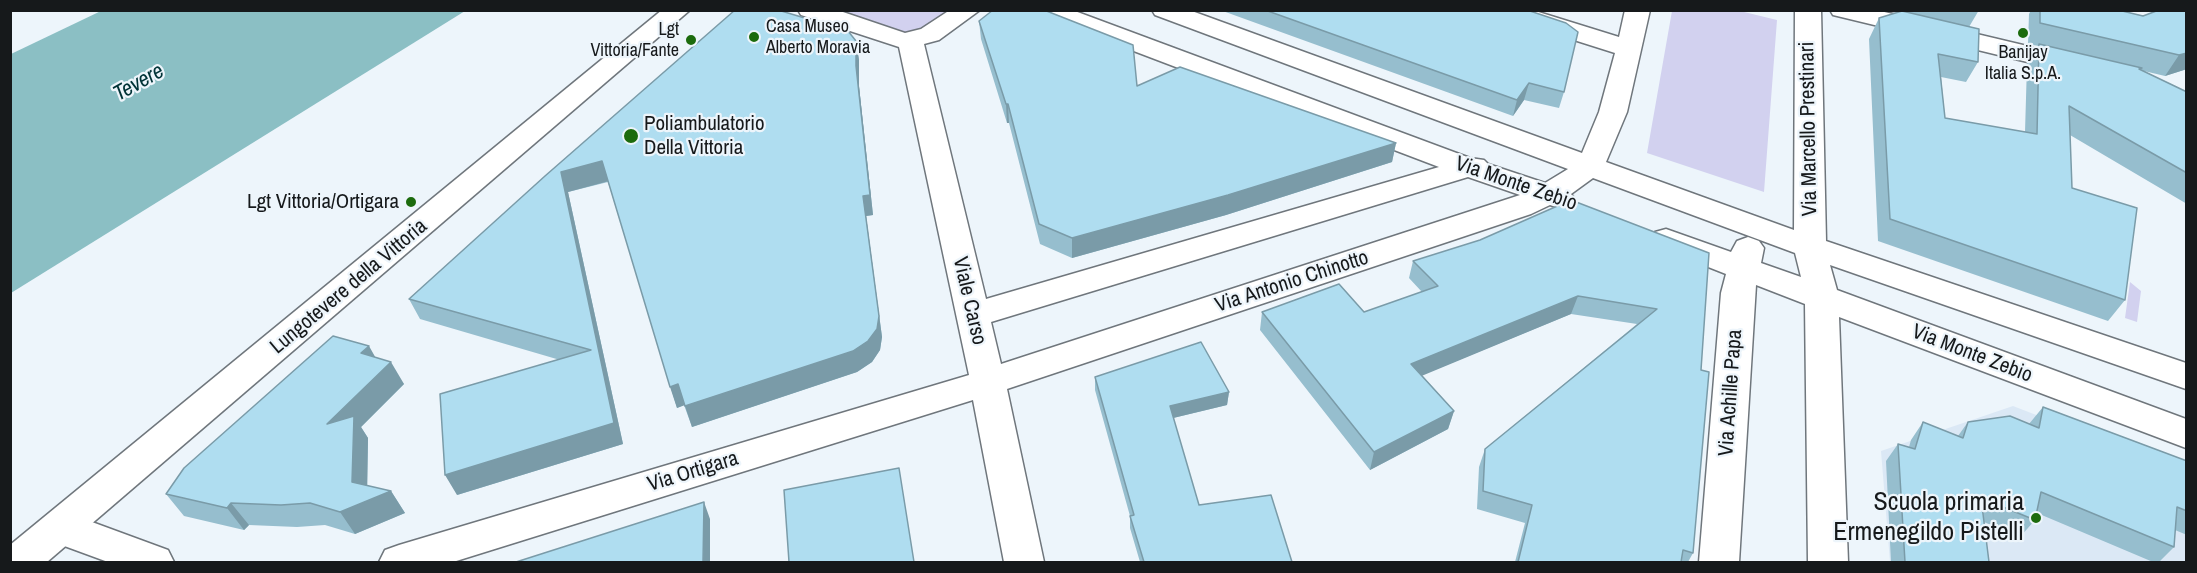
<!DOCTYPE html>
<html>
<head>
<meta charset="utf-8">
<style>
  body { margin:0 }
  #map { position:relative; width:2197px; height:573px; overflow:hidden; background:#edf5fb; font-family:"Archivo Narrow",sans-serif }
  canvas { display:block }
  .frame { position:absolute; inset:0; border:12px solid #16191b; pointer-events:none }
</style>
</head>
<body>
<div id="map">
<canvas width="2197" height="573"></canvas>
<div class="frame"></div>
</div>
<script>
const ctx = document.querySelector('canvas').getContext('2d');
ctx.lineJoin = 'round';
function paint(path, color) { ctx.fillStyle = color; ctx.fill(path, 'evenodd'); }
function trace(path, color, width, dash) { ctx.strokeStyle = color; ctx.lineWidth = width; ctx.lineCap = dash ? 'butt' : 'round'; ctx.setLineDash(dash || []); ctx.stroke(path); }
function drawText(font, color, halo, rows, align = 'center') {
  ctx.font = font + ' "Archivo Narrow",sans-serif'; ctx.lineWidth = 4.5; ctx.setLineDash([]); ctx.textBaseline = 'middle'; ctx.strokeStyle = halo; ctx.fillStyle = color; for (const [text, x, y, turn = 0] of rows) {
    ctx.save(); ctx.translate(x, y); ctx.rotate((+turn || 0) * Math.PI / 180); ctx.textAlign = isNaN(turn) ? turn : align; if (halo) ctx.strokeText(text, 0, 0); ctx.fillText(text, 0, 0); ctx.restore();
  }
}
paint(new Path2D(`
  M2013 406 2186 473V562H1890L1881 451Z`), '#dbe8f5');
paint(new Path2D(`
  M831 11H958L921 34 902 36Z
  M1672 11H1740L1777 20 1764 192 1647 153Z
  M2130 282 2141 291 2137 322 2125 318Z`), '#d2d1ef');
paint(new Path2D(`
  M103 10H465V11L11 293V54Z`), '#8bbfc4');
const street = new Path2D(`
  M798 10H837L905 33 921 29 950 10H980L939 40 924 44 986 299 1439 167 1039 15 1036 10H1072L1470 158 1484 160 1488 164 1545 183 1568 169 1155 15 1152 10H1189L1582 153 1599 112 1615 53 1495 15 1492 10H1532L1619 37 1625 10H1650L1627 112 1606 162 1794 230 1795 10H1821L1826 241 2186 363V389L1830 265 1837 290 2186 419V448L1839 317 1848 562H1808L1805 304 1756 285 1739 562H1699L1721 293 1726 274 1655 246 1650 239 1655 232 1666 229 1731 252 1737 241 1748 237 1759 241 1764 248 1761 263 1801 277 1795 253 1593 178 1571 194 1574 198 1570 205 1559 208 1550 205 1531 214 1007 389 1044 562H1004L973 400 453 562H379L385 550 399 545 969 375 899 47 801 15ZM1468 177 1520 195 1001 364 991 322Z
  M1830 10H1876L2086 60 2090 66 2086 72 2077 74 1833 15Z
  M62 511 168 550 174 562H108L48 540 42 528 48 516Z`);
const primary = new Path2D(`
  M662 10H690L47 562H10V545Z`);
trace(street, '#6f767c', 3);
trace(primary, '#6f767c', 3);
paint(street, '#fff');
paint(primary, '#fff');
paint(new Path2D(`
  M1220 10H1527L1564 92 1559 108 1524 100 1513 116Z
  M1888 10H1979L1969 27 1978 62 1966 82 1941 77 1945 118 2025 132 2027 64 2038 46 2028 44 2029 14 2031 10H2118L2143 16 2187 10V69L2165 76 2144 71 2187 92V204L2070 135 2072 188 2125 300 2108 321 1878 241 1869 39 1879 18 1897 13Z
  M979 21 1137 86 1396 143 1392 162 1226 215 1072 258 1040 244 1009 123H1007L981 39Z
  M856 41 859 60V86L873 215 866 216 882 337 880 350 872 362 857 372 692 427 684 405 677 408 608 182 568 192 623 444 457 495 560 360 420 319 409 299 545 176Z
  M1709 253 1701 370 1693 553 1688 562H1515L1525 523 1477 509 1479 467 1485 449 1637 324 1571 314 1422 375 1454 411 1448 429 1370 470 1260 330 1262 312H1364L1422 292 1409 278 1413 261Z
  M375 357 404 384 361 427 368 438 367 486 391 491 405 513 355 534 325 525 297 527 249 525 244 530 184 516 166 494Z
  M1095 377 1229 392 1227 405 1173 418 1199 505 1292 562H1140L1130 528V516L1095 390Z
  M2043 407 2187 461V535L2175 530 2174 547 2159 562H2153L2037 513 2035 520 2020 537 1984 522 1989 562H1891L1886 461 1898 444 1909 447 1911 440 1923 422 1958 436 1968 422 2029 424Z`), '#96bece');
paint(new Path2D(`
  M856 41 859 60V86L873 215 866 216 882 337 880 350 872 362 857 372 692 427 685 406 863 196 856 66Z
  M2187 53V69L2165 76 2179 55Z
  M1529 83 1524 100 1513 116 1517 100Z
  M1006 104H1008L1009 123H1007Z
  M1396 143 1392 162 1226 215 1072 258V238Z
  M602 161 609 181 568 192 623 444 457 495 445 475 614 423 561 172Z
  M1578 296 1571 314 1407 382 1411 364Z
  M369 346 382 369 361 353Z
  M391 362 404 384 361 427 368 438 367 501 391 491 405 513 355 534 340 512 352 482 327 424Z
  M678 384 685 405 677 408 670 387Z
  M1229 392 1227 405 1169 419 1170 406Z
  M1454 411 1448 429 1370 470 1374 452Z
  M704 502 710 519V562H703Z
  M231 503 249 525 244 530 227 508Z`), '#7a9ba8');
const building = new Path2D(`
  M735 10H778L848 31 856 41V66L870 195 863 196 879 316 877 329 868 341 853 351 685 406 678 384 670 387 602 161 561 172 614 423 445 475 440 394 591 350 409 299 545 176Z
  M993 10H1044L1133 45 1137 86 1180 67 1396 143 1228 195 1072 238 1039 224 1008 104H1006L979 21Z
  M1265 10H1527L1566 23 1578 32 1564 92 1529 83 1517 100Z
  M2040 10H2118L2143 16 2159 10H2187V53L2179 55 2040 23Z
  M1902 11 1979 29 1978 62 1938 54 1945 118 2037 134 2039 44 2142 68 2139 69 2187 92V173L2069 106 2072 188 2137 208 2125 300 1890 219 1879 18Z
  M1571 200 1709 253 1701 370 1709 372 1693 553 1683 550 1681 562H1518L1532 505 1483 491 1485 449 1657 309 1578 296 1411 364 1454 411 1374 452 1262 312 1339 284 1364 312 1438 286 1413 261 1480 240Z
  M333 336 369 346 361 353 391 362 327 424 354 416 352 482 391 491 340 512 310 503 281 505 231 503 227 508 166 494 184 468Z
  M1201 342 1229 392 1170 406 1199 505 1271 495 1292 562H1144L1130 516 1134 515 1095 377Z
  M2043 407 2187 461V511L2177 507 2174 547 2041 492 2035 520 1981 498 1989 562H1905L1898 444 1915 449 1923 422 1963 438 1968 422 2010 416 2039 428Z
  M899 468 914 562H789L784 490Z
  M704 502 703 562H516Z`);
paint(building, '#afddf0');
trace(building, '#7a9ba8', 1.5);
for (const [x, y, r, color] of [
  [2023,33,6,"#1c6b0d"],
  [754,37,6,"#1c6b0d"],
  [691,40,6,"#1c6b0d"],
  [631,136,8,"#1c6b0d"],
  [411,202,6,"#1c6b0d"],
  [2036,518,6,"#1c6b0d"]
]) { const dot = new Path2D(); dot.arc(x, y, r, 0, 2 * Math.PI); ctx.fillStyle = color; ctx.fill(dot); trace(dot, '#edf5fb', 2); }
drawText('18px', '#16191b', '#edf5fb', [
  ["Casa Museo",766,27],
  ["Alberto Moravia",766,48],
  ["Lgt",679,30,"right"],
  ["Vittoria/Fante",679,51,"right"],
  ["Banijay",2023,53,"center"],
  ["Italia S.p.A.",2023,74,"center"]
], 'left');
drawText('21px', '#16191b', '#edf5fb', [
  ["Poliambulatorio",644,124],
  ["Della Vittoria",644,148],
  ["Lgt Vittoria/Ortigara",399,202,"right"]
], 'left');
drawText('21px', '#16191b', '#edf5fb', [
  ["Via Marcello Prestinari",1809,129,-91],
  ["Via Monte Zebio",1516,184,19],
  ["Via Antonio Chinotto",1292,282,-18],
  ["Lungotevere della Vittoria",349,287,-40],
  ["Viale Carso",969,301,77],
  ["Via Monte Zebio",1972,354,21],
  ["Via Achille Papa",1731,393,-86],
  ["Via Ortigara",693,472,-17]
]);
drawText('italic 22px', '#003337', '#edf5fb', [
  ["Tevere",139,83,-29]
]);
drawText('26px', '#16191b', '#edf5fb', [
  ["Scuola primaria",2024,503],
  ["Ermenegildo Pistelli",2024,533]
], 'right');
</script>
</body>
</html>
